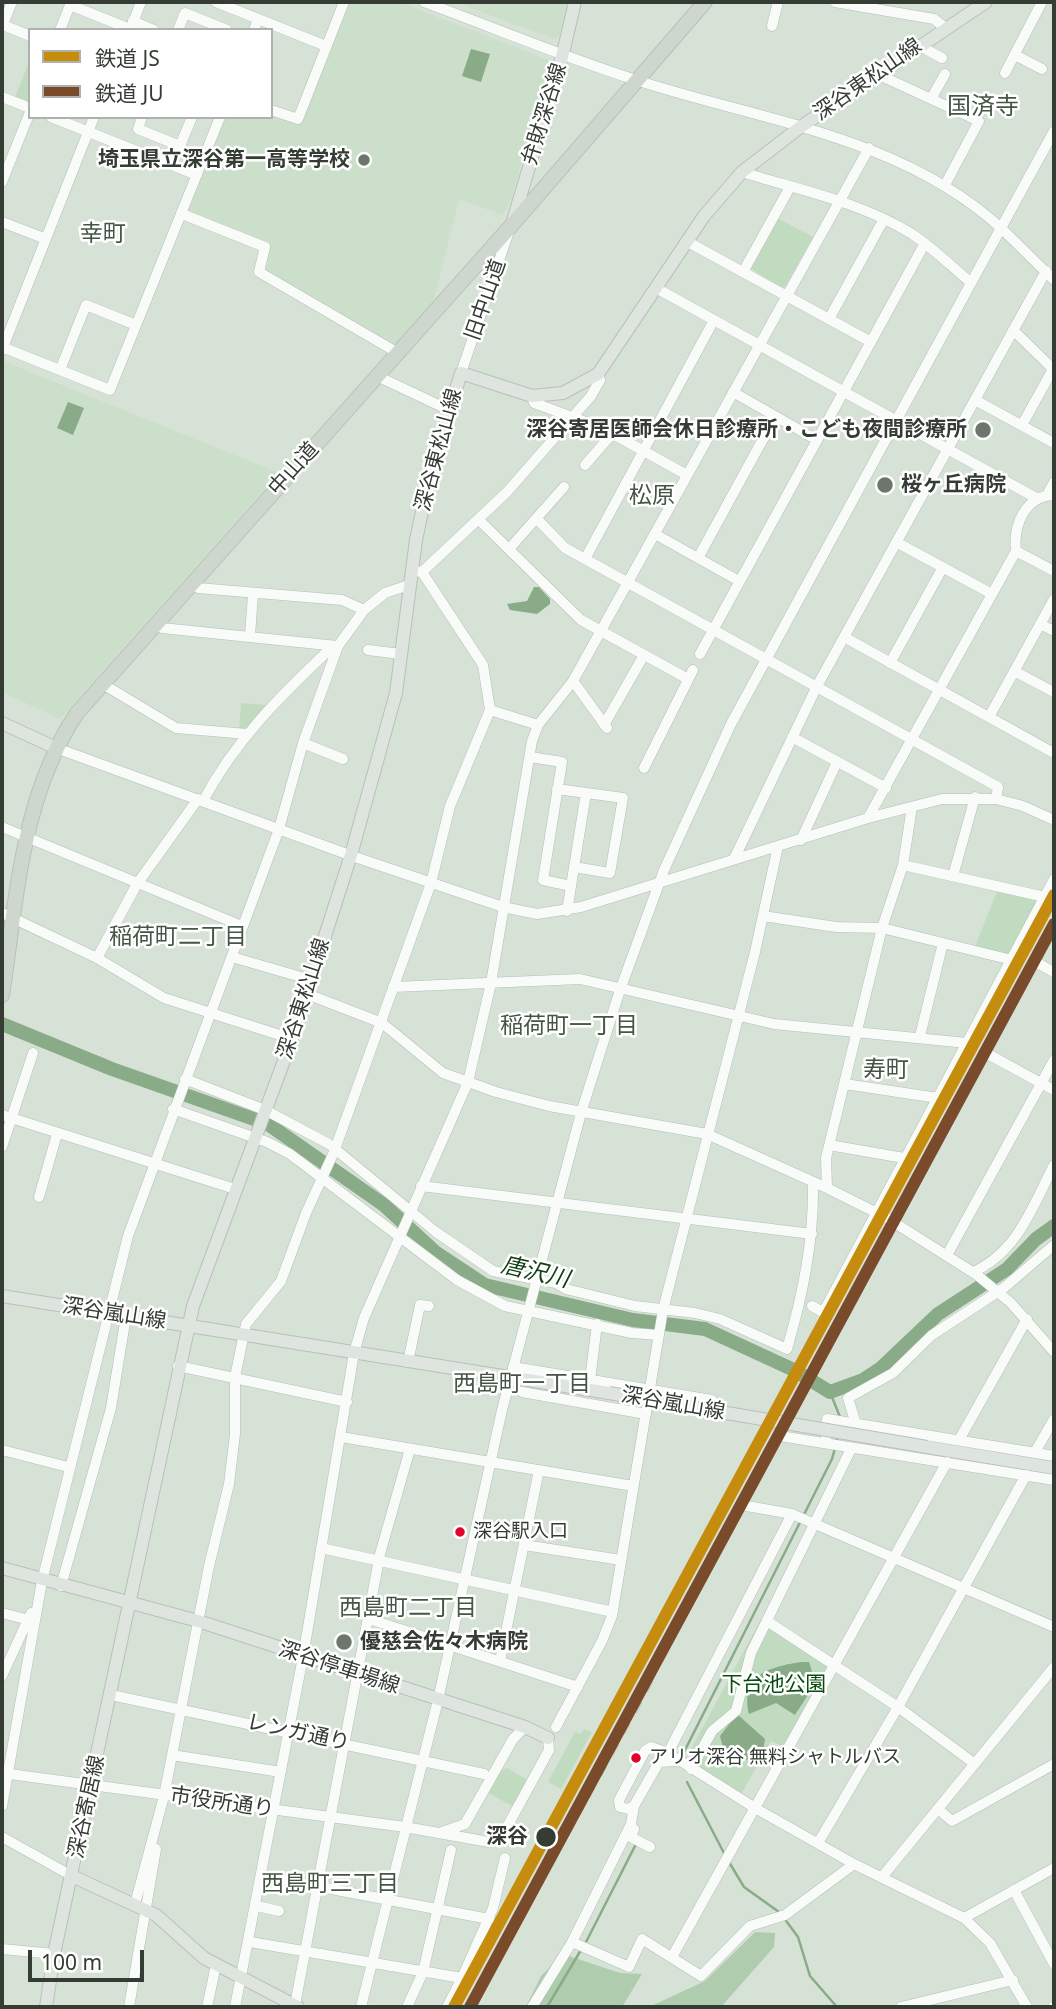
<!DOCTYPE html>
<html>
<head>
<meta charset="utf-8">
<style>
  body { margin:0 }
  #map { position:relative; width:1056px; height:2009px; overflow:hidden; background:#d7e2d7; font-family:"Noto Sans","Noto Sans JP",sans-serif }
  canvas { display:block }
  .frame { position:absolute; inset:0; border:4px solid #343c33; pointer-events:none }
  .legend { position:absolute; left:28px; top:28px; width:245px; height:91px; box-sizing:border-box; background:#fff; border:2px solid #aeb1ad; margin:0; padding:9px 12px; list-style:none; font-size:21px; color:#343c33 }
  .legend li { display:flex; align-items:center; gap:14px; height:35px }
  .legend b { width:35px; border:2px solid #aeb1ad }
  .scale { position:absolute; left:28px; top:1950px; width:116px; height:32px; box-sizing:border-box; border:4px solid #343c33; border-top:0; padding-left:9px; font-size:21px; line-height:24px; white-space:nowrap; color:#343c33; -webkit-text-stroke:5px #fff; paint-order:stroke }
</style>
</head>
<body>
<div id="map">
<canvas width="1056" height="2009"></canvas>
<div class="frame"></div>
<ul class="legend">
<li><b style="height:9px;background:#c68c0d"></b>鉄道 JS</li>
<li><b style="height:9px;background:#7a4b2a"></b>鉄道 JU</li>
</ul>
<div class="scale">100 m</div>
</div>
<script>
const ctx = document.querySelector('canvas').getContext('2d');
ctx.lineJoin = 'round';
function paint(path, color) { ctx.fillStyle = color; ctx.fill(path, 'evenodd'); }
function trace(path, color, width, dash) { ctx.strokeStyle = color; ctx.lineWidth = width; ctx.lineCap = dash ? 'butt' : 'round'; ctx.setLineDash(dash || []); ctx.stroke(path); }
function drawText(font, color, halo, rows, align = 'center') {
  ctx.font = font + ' "Noto Sans","Noto Sans JP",sans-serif'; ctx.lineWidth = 5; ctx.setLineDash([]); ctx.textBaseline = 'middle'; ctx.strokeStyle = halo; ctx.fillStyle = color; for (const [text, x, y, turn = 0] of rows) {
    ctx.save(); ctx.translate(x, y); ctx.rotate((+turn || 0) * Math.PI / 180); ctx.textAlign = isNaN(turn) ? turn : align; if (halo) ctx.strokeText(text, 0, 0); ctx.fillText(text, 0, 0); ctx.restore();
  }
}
paint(new Path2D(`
  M348 2H399L551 61 512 197 503 215 459 199 433 303 394 346 267 274 263 268 269 245 187 210 224 117H271V113L300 124Z
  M455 2H568L560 36 554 39Z
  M3 361 279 473 60 719 2 692Z`), '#ccdfcb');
paint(new Path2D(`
  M30 60V103L15 97Z
  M777 218 813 237 785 287 781 288 750 268Z
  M241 703 265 705 266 708 248 731H239Z
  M998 889 1042 899 1011 957 974 949Z
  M761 1619 835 1667 788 1749 771 1741 739 1798 691 1769 689 1753Z
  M584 1729 592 1732 561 1789 548 1782 575 1732 581 1734Z
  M507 1768 529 1781 512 1806 488 1793 500 1771Z`), '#c0dbbf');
paint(new Path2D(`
  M755 1932 775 1933 774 1947 721 2007H649L705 1981Z
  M563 1954 620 1973 642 1974 622 2007H526L541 1976Z`), '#afcdae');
paint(new Path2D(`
  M471 49 490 54 481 82 462 76Z
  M68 402 84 408 73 435 57 428Z
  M534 587H539L550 599V604L537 614 510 610 507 604 527 601Z
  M801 1662H809C818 1685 807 1696 795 1715L776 1703 749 1714C740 1674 770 1667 801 1662Z
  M737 1714 765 1739 762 1757 753 1762 724 1752 720 1736Z`), '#89ab88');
trace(new Path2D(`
  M830 1392 840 1417
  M683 1754 832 1459 838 1437
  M687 1782 725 1855
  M729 1862 744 1887 779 1912
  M784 1918 798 1937 810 1976 837 2007
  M585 1944 636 1844
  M547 2007 581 1950`), '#89ab88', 2.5);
trace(new Path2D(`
  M2 1024 112 1069 268 1124 384 1205 435 1252 485 1285 633 1320 705 1329 794 1370 830 1392 863 1380 881 1368 938 1314 1007 1269 1036 1239 1054 1226`), '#89ab88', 14);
const minor = new Path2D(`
  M216 2 326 46
  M835 2 934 19 944 27
  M133 21 154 30
  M3 25 30 36
  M772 26 778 2
  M2 27 12 2
  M60 30 70 5 130 29
  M130 30 141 2
  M178 30 185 13 227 30
  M254 30 258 19
  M918 45 942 58
  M1015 55 1042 69
  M1005 73 1042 2
  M877 74 979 121 945 185
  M2 97 30 108
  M931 99 945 74
  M271 110 298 119 344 2
  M51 117 197 175
  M142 117 138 129 180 146 192 117
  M1054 131 1001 228 1054 280
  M742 172C799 190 861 202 912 234 933 248 951 266 970 282
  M2 182 30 112
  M182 214 265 247 259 272 398 353
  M2 222 46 239
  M686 241 871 342
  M743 272 790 187
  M656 288 1038 499
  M829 319 884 219
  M1013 330 1054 370
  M2 347 110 390 220 117
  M2 350 94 117
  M60 370 86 305 136 325
  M461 373 509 231
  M377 376 449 410
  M733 392 817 440
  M532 396 534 403 602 428 687 475
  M975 400 1054 443
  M1022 425 1053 369
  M585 465 612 434
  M1047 495 1054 482
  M537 519 565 548 998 787 996 799
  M479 520 581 620 688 679
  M655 534 739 581
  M896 542 992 594
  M509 549 564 487
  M1016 551 1054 571
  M698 558 775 417
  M585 559 714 320
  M415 571 422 572 507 492 591 396 600 380 598 374
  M192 582 198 588 342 600 364 610
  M156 623 162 628 337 646
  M1040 624 1054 631
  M250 636 253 594
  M844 637 1054 753
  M368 650 401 654
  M700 654 925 243
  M890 663 943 567
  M1014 671 1054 692
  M573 681 607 728
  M101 683 176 728 247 734
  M490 710 538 725
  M989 717 1054 599
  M604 725 644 655
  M792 737 886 788
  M303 743 343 759
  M56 748 355 857 503 907 537 914 581 907 868 818 942 799H996L1023 806 1054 820
  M530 757 562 762 543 880 571 886
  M644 768 693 670
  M557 789 623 798 610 873 574 867
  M203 801C235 741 280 696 329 650L338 646
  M868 818 1016 551C1013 525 1025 496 1054 495
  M2 827 242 926
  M801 840 837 762
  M734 859 817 686 1046 271
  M903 865 1045 897
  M953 876 975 797
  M567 911 586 793
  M2 913 97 958 164 998 292 1039
  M763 916 836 927 882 928 1012 960
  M232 957 311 980
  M97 958 137 884 198 799
  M1034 961 1054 972
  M393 987 580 979 774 1024 967 1043
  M307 994 382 1023 443 1073 496 1092 549 1106 707 1134 827 1188 887 1218 977 1275 1011 1303 1054 1352
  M920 1036 943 943
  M984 1052 1054 1090
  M185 1079 265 1110 329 1144 436 1232 493 1271 556 1283 566 1289 635 1306 695 1313 720 1319 787 1349C803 1294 814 1240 813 1182
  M845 1084 938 1098
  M173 1109 267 1142 290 1154 457 1280 505 1306 632 1333 659 1335
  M2 1115 235 1189
  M829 1145 904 1158
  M2 1147 33 1053
  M421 1186 812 1234
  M827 1188 826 1158 882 928 903 865 912 807
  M39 1197 57 1134
  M947 1255 1054 1060
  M973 1272C1018 1252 1033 1205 1054 1165
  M812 1306 823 1312 825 1309 1054 879
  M839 1324 1054 925
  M408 1362 420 1305 429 1306
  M178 1366 347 1402
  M513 1367 712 1400
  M590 1380 597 1324
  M522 1392 646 1414
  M856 1424 848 1398 893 1373 932 1335 1005 1287 1054 1245
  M780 1436 1054 1480
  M341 1437 633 1486
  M826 1437 827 1419 1054 1456
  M959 1440 1027 1319
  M2 1450 68 1467
  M1035 1452 1054 1419
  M747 1506 792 1514 1054 1627
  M524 1545 621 1560
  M321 1548 613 1612
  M61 1586 111 1408 126 1316
  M2 1613 29 1620
  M369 1619 578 1687
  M767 1621 898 1707 975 1764
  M500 1661 539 1470
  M2 1676 31 1613
  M111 1695 484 1774
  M556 1727 602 1641 612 1616 663 1310 755 952 778 846
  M668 1753 792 1514
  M172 1755 281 1772
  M676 1761 659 1762 634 1806 628 1809 620 1807 619 1800 645 1751 651 1747 668 1753 755 1808 854 1864 964 1918 990 1943 1027 2007
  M691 1769 712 1731 736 1711 751 1653 851 1449
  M2 1773 405 1827 489 1842 502 1836 549 1750 548 1738
  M2 1806 42 1581 128 1236 279 829 303 743 338 646 364 610 385 593 409 585
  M938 1809 952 1821 1054 1764
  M634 1829 631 1837 650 1847
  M442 1832 465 1824 513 1739 525 1727
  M2 1837 72 1876
  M818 1843 898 1707 1026 1475
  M263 1876 489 1919
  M882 1877 1054 1667
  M1014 1890 1054 1964
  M135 1904 164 1796 209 1566 229 1484 235 1434V1377L246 1324 281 1281 306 1213 334 1152 431 883 450 806 490 710 483 665 422 572
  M257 1906 279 1911
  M964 1918 1054 1868
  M250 1942 462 1978 493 1908 505 1858
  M572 1942 629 1967 642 1939 701 1976 750 1926 785 1915 854 1864
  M2 1949 54 1954
  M672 1957 947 1462
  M295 2005 380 1554 410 1449
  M129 2007 156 1849
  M207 2007 216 1965
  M235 2007 303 1657 354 1353 364 1318 468 1082 491 983 532 741 538 725 573 681 869 148
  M361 2007 438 1700 502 1410 581 1113 620 990 664 870 731 724 1001 228C902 137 763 121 639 81 566 58 495 28 424 2
  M407 2007 423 1972 451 1850
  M447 2007 462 1978
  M532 2007 572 1942 631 1824 634 1806
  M901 2007 1013 1980
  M1053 2007H1054`);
const major = new Path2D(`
  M512 224 563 53 575 2
  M2 723 56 748
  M2 1296 609 1393
  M927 1447 1054 1468
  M2 1568 198 1621 525 1727 548 1738
  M72 1876 156 1915 204 1958 298 2007
  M46 2007 54 1954 193 1306 292 1039 351 855 396 693 416 540 430 474 461 373 532 396 563 393 598 374 704 216 742 172 799 128 986 2`);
const highway = new Path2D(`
  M2 995C17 899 21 797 77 713L511 226 705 2`);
trace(minor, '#b5beb5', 11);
trace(major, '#b9bfb9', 14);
trace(highway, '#b9bfb9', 16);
trace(minor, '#f9fbf9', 10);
trace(major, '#dee5de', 12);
trace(highway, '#cdd7cd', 14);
trace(new Path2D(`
  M473 2007 648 1690 703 1564`), '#c2c5c2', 2.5, [12, 12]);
const majorBridge = new Path2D(`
  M609 1393 927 1447`);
trace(majorBridge, '#b9bfb9', 14, []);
trace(majorBridge, '#dee5de', 12);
trace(new Path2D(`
  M454 2007 1054 895`), '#c68c0d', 12);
trace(new Path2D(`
  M470 2007 1054 924`), '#7a4b2a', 12);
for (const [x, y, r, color] of [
  [364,160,7,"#6d766c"],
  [983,430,9,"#6d766c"],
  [885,485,9,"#6d766c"],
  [460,1532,6,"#e4002b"],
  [344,1642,9,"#6d766c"],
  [636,1758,6,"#e4002b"],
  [546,1837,11,"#343c33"]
]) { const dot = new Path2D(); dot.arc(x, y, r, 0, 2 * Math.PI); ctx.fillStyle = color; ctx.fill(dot); trace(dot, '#fff', 2.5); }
drawText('19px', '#343c33', '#fff', [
  ["深谷駅入口",473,1532],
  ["アリオ深谷 無料シャトルバス",649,1758]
], 'left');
drawText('21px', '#343c33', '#fff', [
  ["深谷東松山線",868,80,-35],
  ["弁財深谷線",545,114,-73],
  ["旧中山道",486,300,-71],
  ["深谷東松山線",439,450,-75],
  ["中山道",294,469,-48],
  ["深谷東松山線",304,999,-72],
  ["深谷嵐山線",114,1314,9],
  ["深谷嵐山線",673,1404,10],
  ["深谷停車場線",339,1668,18],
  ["レンガ通り",298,1733,12],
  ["市役所通り",222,1803,8],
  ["深谷寄居線",87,1807,-78]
]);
drawText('bold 21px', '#343c33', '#fff', [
  ["埼玉県立深谷第一高等学校",350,160],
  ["深谷寄居医師会休日診療所・こども夜間診療所",967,430],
  ["桜ヶ丘病院",901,485,"left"],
  ["優慈会佐々木病院",360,1642,"left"]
], 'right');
drawText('21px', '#084d0f', '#fff', [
  ["下台池公園",774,1685]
]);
drawText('bold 21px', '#343c33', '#fff', [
  ["深谷",528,1837]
], 'right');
drawText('23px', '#455644', '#fff', [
  ["幸町",103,234],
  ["松原",652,496],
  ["稲荷町二丁目",178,937],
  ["稲荷町一丁目",569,1026],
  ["寿町",886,1070],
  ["西島町一丁目",522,1384],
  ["西島町二丁目",408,1608],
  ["西島町三丁目",330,1884]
]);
drawText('italic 23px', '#114113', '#fff', [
  ["唐沢川",535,1273,13]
]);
drawText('24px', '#455644', '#fff', [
  ["国済寺",983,107]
]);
</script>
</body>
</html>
